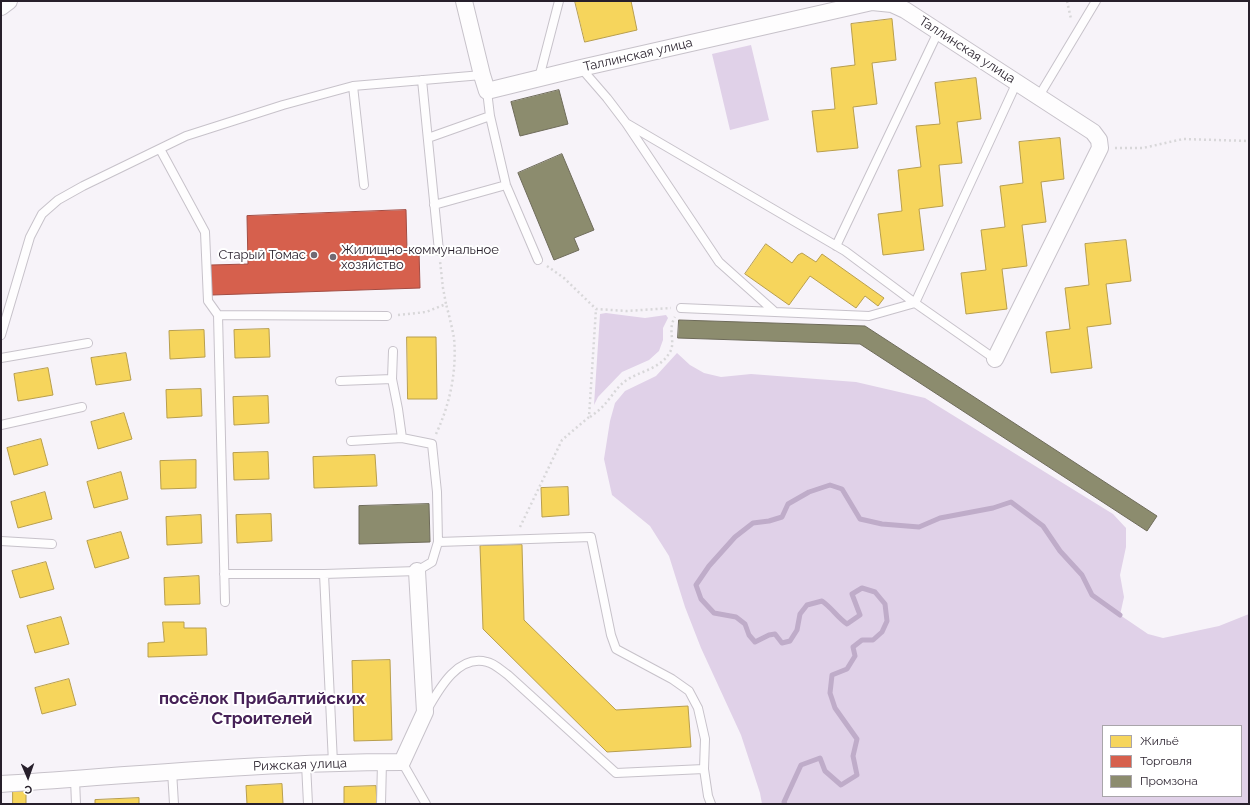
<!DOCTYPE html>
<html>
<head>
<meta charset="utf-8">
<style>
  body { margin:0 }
  #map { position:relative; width:1250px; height:805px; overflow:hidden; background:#f7f3f9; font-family:Raleway,sans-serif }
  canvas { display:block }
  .frame { position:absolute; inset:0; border:2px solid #271f2b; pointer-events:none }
  .legend { position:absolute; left:1102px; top:725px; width:140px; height:72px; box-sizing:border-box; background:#fff; border:1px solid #a9a5aa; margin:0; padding:5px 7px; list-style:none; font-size:12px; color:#271f2b }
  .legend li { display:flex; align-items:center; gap:8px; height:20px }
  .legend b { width:20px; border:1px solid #a9a5aa }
  .north { position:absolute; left:8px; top:757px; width:40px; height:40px; -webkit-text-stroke:3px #fff; paint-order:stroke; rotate:178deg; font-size:11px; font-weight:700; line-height:16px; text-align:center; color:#271f2b }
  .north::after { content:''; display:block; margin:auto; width:14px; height:18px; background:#271f2b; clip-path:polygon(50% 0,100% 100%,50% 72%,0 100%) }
</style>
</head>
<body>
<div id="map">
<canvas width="1250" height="805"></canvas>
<div class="frame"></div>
<ul class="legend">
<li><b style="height:11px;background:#f6d55c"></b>Жильё</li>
<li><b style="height:11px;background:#d6604d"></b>Торговля</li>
<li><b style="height:11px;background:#8c8c6e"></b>Промзона</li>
</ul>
<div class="north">С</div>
</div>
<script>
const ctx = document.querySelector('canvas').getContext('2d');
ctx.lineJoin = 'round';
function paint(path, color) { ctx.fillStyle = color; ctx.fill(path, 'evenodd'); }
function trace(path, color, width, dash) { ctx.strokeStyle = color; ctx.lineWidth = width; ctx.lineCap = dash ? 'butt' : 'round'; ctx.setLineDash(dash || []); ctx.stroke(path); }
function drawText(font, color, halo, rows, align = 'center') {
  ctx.font = font + ' Raleway,sans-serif'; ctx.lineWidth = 4; ctx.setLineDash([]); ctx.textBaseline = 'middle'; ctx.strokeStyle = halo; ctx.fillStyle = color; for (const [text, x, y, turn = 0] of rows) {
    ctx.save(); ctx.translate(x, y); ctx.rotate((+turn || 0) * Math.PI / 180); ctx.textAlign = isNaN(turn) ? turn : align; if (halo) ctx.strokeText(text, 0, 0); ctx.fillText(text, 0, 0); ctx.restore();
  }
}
paint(new Path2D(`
  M751 45 769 120 730 130 712 54Z
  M606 313 645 318 666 315 668 318 663 328V340L659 351 649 360 622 372 598 397 594 405 600 314Z
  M677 353 690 365 704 373 721 377 751 374 856 382 925 398 1113 514 1126 528V547L1120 575 1124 597 1120 615 1148 634 1163 638 1219 626 1249 614V804H762L760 793 741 735 701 648 685 607 669 556 650 526 612 495 604 459 610 421 615 403 625 391 656 376ZM1103 726H1241V796H1103Z`), '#e0d1e8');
const homes = new Path2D(`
  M575 1H631L637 30 585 42Z
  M892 19 896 60 872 63 877 104 853 107 858 148 817 152 812 111 835 109 831 68 855 65 851 24Z
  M976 78 981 119 957 122 962 163 939 165 943 206 919 209 924 250 883 255 878 214 902 211 898 170 921 167 916 126 940 124 935 83Z
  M1060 138 1064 179 1041 182 1046 222 1022 225 1027 266 1002 269 1007 309 966 314 961 273 986 270 981 230 1005 227 1000 186 1023 183 1019 142Z
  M1126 240 1131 281 1106 284 1111 324 1087 327 1092 368 1051 373 1046 332 1070 329 1065 288 1089 285 1085 244Z
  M766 244 792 263 798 255 802 253 816 262 822 254 884 298 878 306 865 296 856 308 810 276 789 305 745 274Z
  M269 329 270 357 235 358 234 330Z
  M204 330 205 357 170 359 169 331Z
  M407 337H436L437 399H408Z
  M126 353 131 380 96 385 91 358Z
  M48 368 53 395 18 401 14 374Z
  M201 389 202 416 167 418 166 390Z
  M268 396 269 423 234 425 233 397Z
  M124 413 132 439 98 449 91 422Z
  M41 439 48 465 14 475 7 448Z
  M268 452 269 479 234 480 233 453Z
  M375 455 377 486 314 488 313 457Z
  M196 460V488L161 489 160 461Z
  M121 472 128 499 94 508 87 482Z
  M568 487 569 515 542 517 541 488Z
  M45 492 52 519 18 528 11 502Z
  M271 514 272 541 237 543 236 515Z
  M201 515 202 543 167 545 166 517Z
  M121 532 129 558 95 568 87 541Z
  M522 545 524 620 616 710 688 706 691 747 607 752 483 629 480 546Z
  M46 562 54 589 20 598 12 571Z
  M199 576 200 604 165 605 164 578Z
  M61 617 69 644 35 653 27 626Z
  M163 622H184V628H206L207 655 148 657V643L164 642Z
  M390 660 392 740 354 741 352 661Z
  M69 679 76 705 42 714 35 688Z
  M282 784 283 804H247L246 786Z
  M376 786 377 804H344V787Z
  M13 791H26V804H13Z
  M139 798V804H95V800Z`);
paint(homes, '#f6d55c');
trace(homes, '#b89e4d', 1);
const shops = new Path2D(`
  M406 210 407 250H419L420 288 212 295 211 265 248 264 247 216Z`);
paint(shops, '#d6604d');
trace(shops, '#a24c43', 1);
const industry = new Path2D(`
  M559 90 568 124 520 136 511 102Z
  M562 154 594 230 574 238 579 250 554 260 518 173Z
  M679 320 865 326 1157 516 1147 531 860 344 678 338Z
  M429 504 430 542 359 544V506Z`);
paint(industry, '#8c8c6e');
trace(industry, '#6e6b5a', 1);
trace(new Path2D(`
  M785 804 784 802 801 765 820 758 825 771 841 785 857 775 853 756 857 739 835 708 830 693 832 675 847 669 855 656 853 647 862 640H873L882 632 887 621 885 604 875 592 862 588 852 594 860 615 847 624C837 617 832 608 822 601L807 605 800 614 797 630 790 641 782 643 775 634 769 635 755 642 749 635 745 624 736 617 714 613 701 599 696 585 709 566 735 537 753 523 769 521 782 517 788 504 809 492 830 485 842 489 860 519 882 524 919 527 940 518 993 508 1011 502 1043 526 1060 551 1082 575 1092 595 1120 615`), '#bfacc9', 5);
const lane = new Path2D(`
  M581 68 607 98 626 123 845 251 915 303 995 359
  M539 78 559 1
  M422 80 439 251
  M353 86 364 185
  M487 91 490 116 506 185 538 260
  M1039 96 1096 1
  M626 123 719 262 775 312 869 316 915 303 1017 82
  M428 138 490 116
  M160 149 205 232 208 301 218 315
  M434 205 506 185
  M836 246 938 32
  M681 308 775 312
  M1 335 30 237 42 214 58 200 83 186 186 136 283 105 353 86 482 75
  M393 351 392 379 398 409 402 438 432 444 437 492 438 542
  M1 358 88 343
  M340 381 392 379
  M1 425 82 407
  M351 441 402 438
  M1 541 52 544
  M224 574H324L417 571 432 562 438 542 591 537 611 635 616 649 672 679 689 691 698 708 705 739 704 769 616 773 508 675C502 671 494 663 487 662 458 654 439 689 427 710
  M324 574 333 763
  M225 602 218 315 387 316
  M402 762 426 804
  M306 764 308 804
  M704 769 708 796 711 804
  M172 771 174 804
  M75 779 76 804
  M381 804 382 762`);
const street = new Path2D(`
  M464 1 482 75 487 91 581 68 872 2 892 4 905 10 1093 132 1099 140 1100 148 995 359
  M1 7 9 1
  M1 784C135 775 268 762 402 762L425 712 417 571`);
trace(lane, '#c7c2ca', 10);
trace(street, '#c7c2ca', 18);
trace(new Path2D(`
  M1067 1 1071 19
  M1115 148H1143L1183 139 1249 141
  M547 266 564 278 596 309 627 311 671 308
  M398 315 426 312 446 304 443 288 440 261
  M590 417C595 413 600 410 604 405 611 398 616 388 624 382 638 371 660 370 670 352 676 342 667 330 675 317
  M436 434C450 404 457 371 454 338 452 327 449 315 446 304
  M520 527 562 440 589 417 596 309`), '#d8d7d9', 2.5, [2, 3]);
trace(lane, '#fefdfe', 8);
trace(street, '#fefdfe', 16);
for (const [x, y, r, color] of [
  [314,255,4,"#706973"],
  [333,257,4,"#706973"]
]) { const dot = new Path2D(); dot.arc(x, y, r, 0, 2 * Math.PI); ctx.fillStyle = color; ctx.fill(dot); trace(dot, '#fff', 1.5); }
drawText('13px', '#271f2b', '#fff', [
  ["Таллинская улица",967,50,33],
  ["Таллинская улица",638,55,-13],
  ["Рижская улица",300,765,-2]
]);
drawText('13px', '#271f2b', '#fff', [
  ["Жилищно-коммунальное",341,250],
  ["хозяйство",341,265],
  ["Старый Томас",306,255,"right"]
], 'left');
drawText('bold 17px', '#462157', '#fff', [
  ["посёлок Прибалтийских",262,699],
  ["Строителей",262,719]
]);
</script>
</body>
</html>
